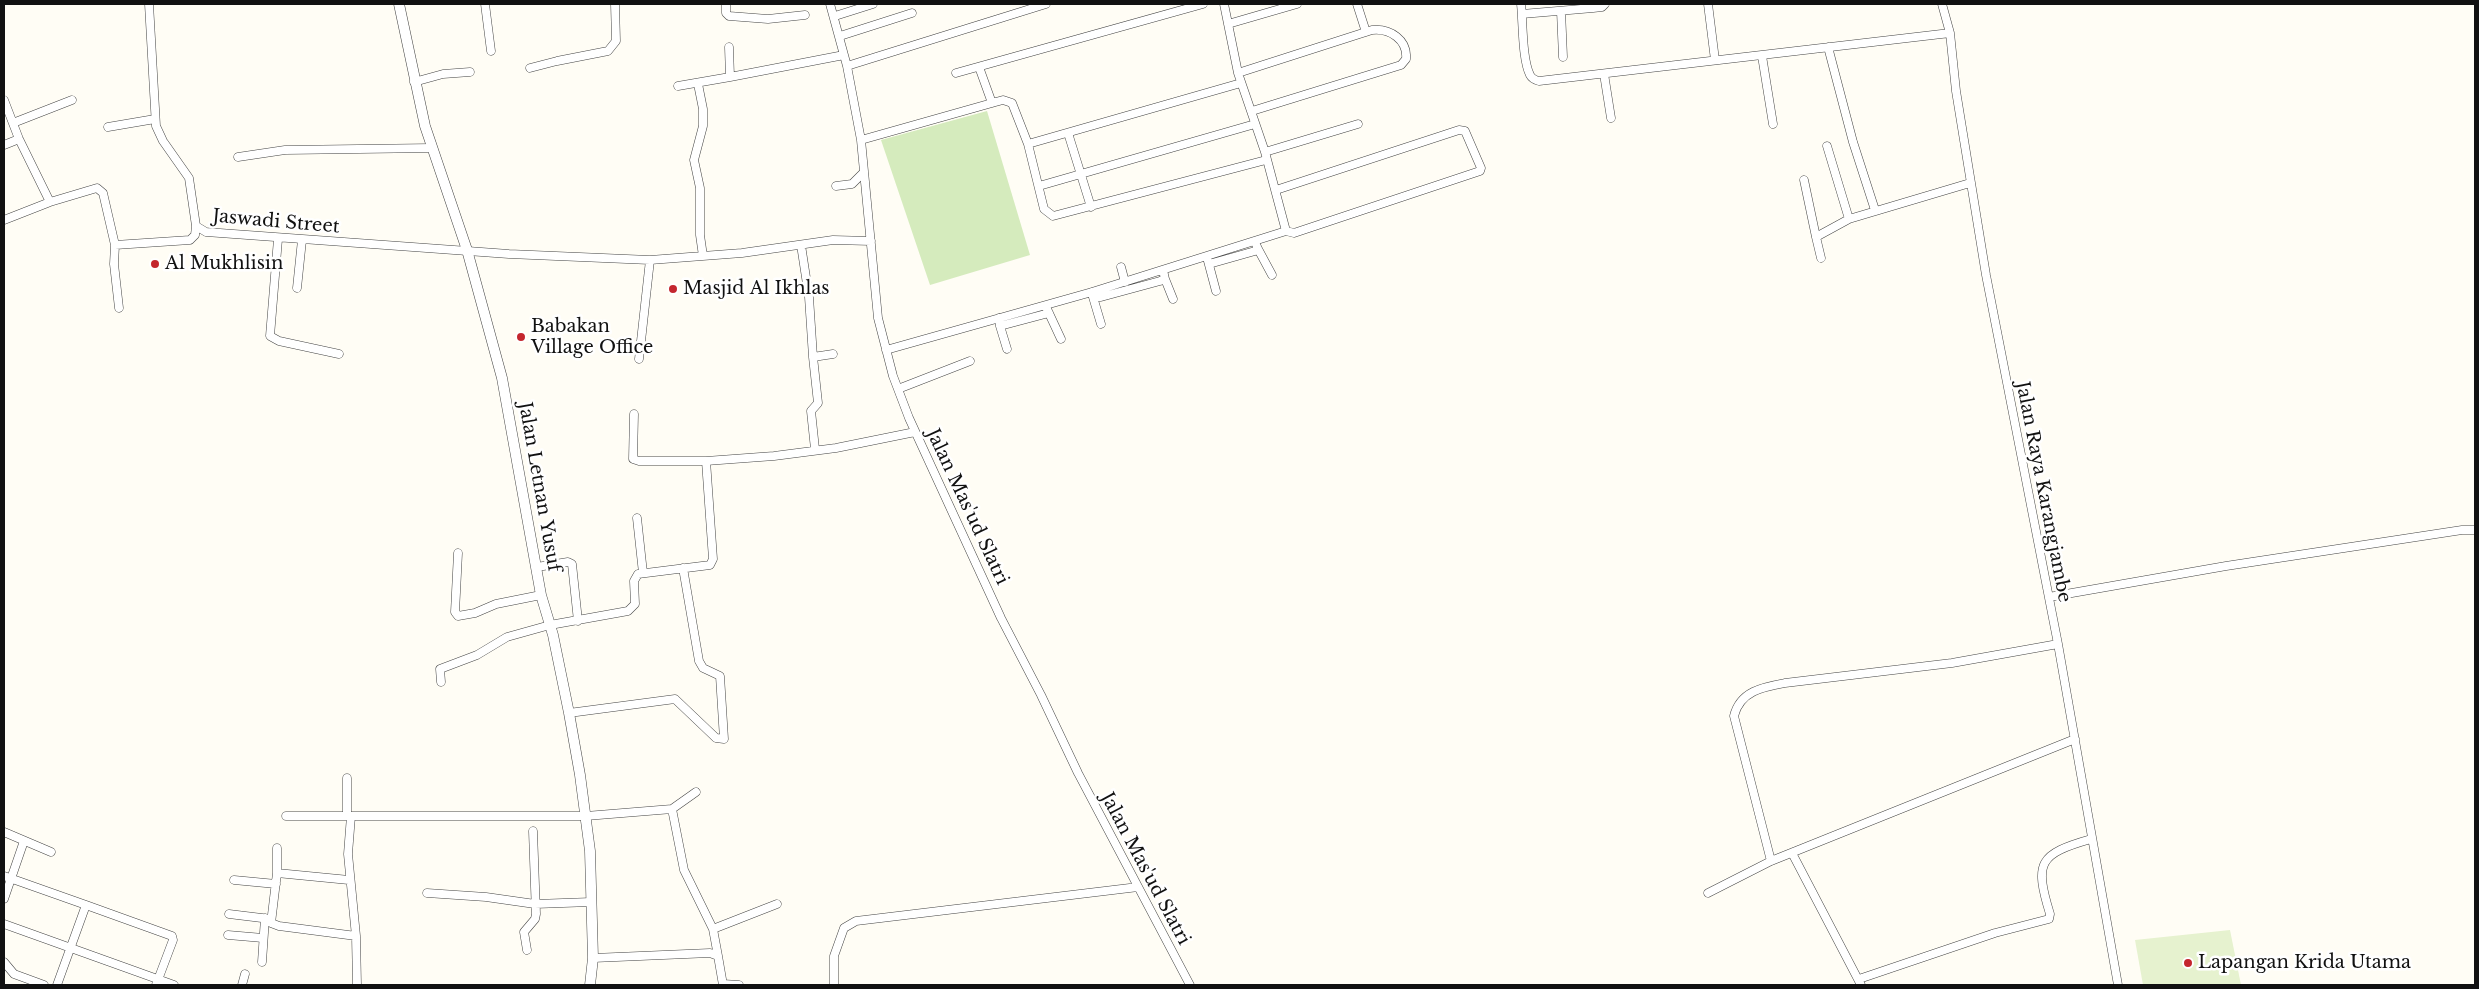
<!DOCTYPE html>
<html>
<head>
<meta charset="utf-8">
<style>
  body { margin:0 }
  #map { position:relative; width:2479px; height:989px; overflow:hidden; background:#fffdf5; font-family:"Libre Baskerville",serif }
  canvas { display:block }
  .frame { position:absolute; inset:0; border:5px solid #111; pointer-events:none }
</style>
</head>
<body>
<div id="map">
<canvas width="2479" height="989"></canvas>
<div class="frame"></div>
</div>
<script>
const ctx = document.querySelector('canvas').getContext('2d');
ctx.lineJoin = 'round';
function paint(path, color) { ctx.fillStyle = color; ctx.fill(path, 'evenodd'); }
function trace(path, color, width, dash) { ctx.strokeStyle = color; ctx.lineWidth = width; ctx.lineCap = dash ? 'butt' : 'round'; ctx.setLineDash(dash || []); ctx.stroke(path); }
function drawText(font, color, halo, rows, align = 'center') {
  ctx.font = font + ' "Libre Baskerville",serif'; ctx.lineWidth = 5; ctx.setLineDash([]); ctx.textBaseline = 'middle'; ctx.strokeStyle = halo; ctx.fillStyle = color; for (const [text, x, y, turn = 0] of rows) {
    ctx.save(); ctx.translate(x, y); ctx.rotate((+turn || 0) * Math.PI / 180); ctx.textAlign = isNaN(turn) ? turn : align; if (halo) ctx.strokeText(text, 0, 0); ctx.fillText(text, 0, 0); ctx.restore();
  }
}
paint(new Path2D(`
  M987 111 1030 255 930 285 881 140Z`), '#d5ebbd');
paint(new Path2D(`
  M2230 930 2241 985H2143L2135 940Z`), '#e6f2cf');
const minor = new Path2D(`
  M149 4 156 126 163 141 189 178 196 226 206 232 509 254 650 260 742 253 833 240 871 241
  M485 4 491 51
  M726 4V13L729 16 768 19 805 15
  M830 4 847 66 861 140 878 318 893 376 909 418 1001 618 1041 695 1078 773 1190 985
  M1224 4 1238 73 1265 152 1286 231 1294 233 1480 171 1481 168 1465 131 1459 130 1276 190
  M1357 4 1366 32
  M1521 4C1523 22 1522 59 1530 75 1532 79 1535 80 1539 81L1950 33
  M1708 4 1715 60
  M1942 4 1950 33 1956 91 1986 275 2058 644 2118 985
  M1561 11 1563 57
  M1522 14 1593 8 1602 7 1605 4
  M835 16 873 4
  M1228 24 1297 4
  M840 36 912 13
  M729 47 730 77 844 55
  M1828 47 1853 142 1875 210
  M1762 56 1773 124
  M847 66 1046 4
  M979 67 992 103
  M530 68 557 61 608 51 616 41 615 4
  M956 73 1203 4
  M1238 73 1372 30C1390 28 1408 40 1406 59L1401 65 1252 111
  M1604 74 1611 118
  M414 82 443 74 470 72
  M698 84 703 109V126L694 160 700 188V235L703 256
  M678 86 730 77
  M4 100 19 139 50 202
  M13 123 72 100
  M108 127 155 119
  M1068 133 1091 207
  M861 140 992 103 1003 100 1012 103 1028 144 1044 209 1053 216 1266 160
  M1028 144 1241 83
  M4 145 19 139
  M1827 146 1849 219 1970 183
  M1265 152 1358 124
  M238 157 285 150 432 148
  M1804 180 1816 237 1849 219
  M836 186 852 184 864 172
  M1039 186 1255 124
  M4 220 50 202 97 188 103 193 115 245 190 240 195 235 196 226
  M1816 237 1821 258
  M278 239 270 336 279 341 339 354
  M115 245 114 264 119 308
  M801 245 809 297 813 357
  M1258 249 1272 275
  M1208 261 1216 291
  M1209 264 1255 251 1258 249 1255 242
  M1121 267 1125 282
  M1165 279 1173 299
  M297 288 302 240
  M1092 292 1093 297H1101L1160 281 1165 279 1163 270
  M1093 297 1101 324
  M1047 309 1061 339
  M999 318 1000 326 1049 313
  M1000 326 1007 349
  M886 350 1092 292 1286 231
  M639 359 650 260
  M898 389 970 361
  M634 414 633 459 639 461H706
  M815 449 811 411 818 403 813 357 833 354
  M637 518 643 573
  M458 553 455 612 458 616 475 613 496 604 541 595
  M537 567 568 562 572 564 578 621
  M2049 597 2226 566 2462 530H2475
  M441 682 440 669 477 655 507 637 550 625 628 611 635 604 634 581 638 574 710 565 713 559 706 461 774 456 836 448 915 432
  M569 713 675 699 716 738 724 739 720 676 703 668 699 661 683 568
  M347 778V816
  M696 792 672 809 684 870 713 929 718 956
  M286 816H351
  M4 832 51 852
  M1792 853 1861 985
  M1771 861 1734 716C1740 691 1763 687 1785 683L1952 663 2058 644
  M277 873V848
  M4 876 86 905
  M234 880 276 884
  M349 880 277 873 271 923 279 926 356 936
  M427 893 486 897 535 904 591 902
  M1708 893 1771 861 2075 739
  M4 899 24 841
  M229 914 270 919
  M4 924 174 985
  M713 929 777 904
  M228 935 263 938
  M527 950 524 932 535 919 536 914 533 831
  M593 958 710 953 718 956 723 985
  M4 962 14 974 44 985
  M262 962 265 918
  M1859 979 1995 933 2049 919 2050 914C2034 862 2039 854 2091 839
  M723 984 739 985
  M57 985 86 905 172 936 173 940 156 985
  M242 985 245 974
  M357 985 356 936 348 854 351 816H586L672 809
  M834 985V956L844 928 856 921 1138 887`);
const tertiary = new Path2D(`
  M399 4 425 126 467 250 502 378 541 595 553 635 569 713 580 775 590 851 593 958 590 985`);
trace(minor, '#444', 9);
trace(tertiary, '#444', 11);
trace(minor, '#fff', 8);
trace(tertiary, '#fff', 10);
for (const [x, y, r, color] of [
  [155,264,5,"#c4262e"],
  [673,289,5,"#c4262e"],
  [521,337,5,"#c4262e"],
  [2188,963,5,"#c4262e"]
]) { const dot = new Path2D(); dot.arc(x, y, r, 0, 2 * Math.PI); ctx.fillStyle = color; ctx.fill(dot); trace(dot, '#fff', 2); }
drawText('18px', '#111', '#fff', [
  ["Jaswadi Street",276,222,5],
  ["Jalan Letnan Yusuf",539,487,80],
  ["Jalan Raya Karangjambe",2043,492,79],
  ["Jalan Mas'ud Slatri",967,507,65],
  ["Jalan Mas'ud Slatri",1145,869,62]
]);
drawText('18px', '#111', '#fff', [
  ["Al Mukhlisin",165,264],
  ["Masjid Al Ikhlas",683,289],
  ["Babakan",531,327],
  ["Village Office",531,348],
  ["Lapangan Krida Utama",2198,963]
], 'left');
</script>
</body>
</html>
